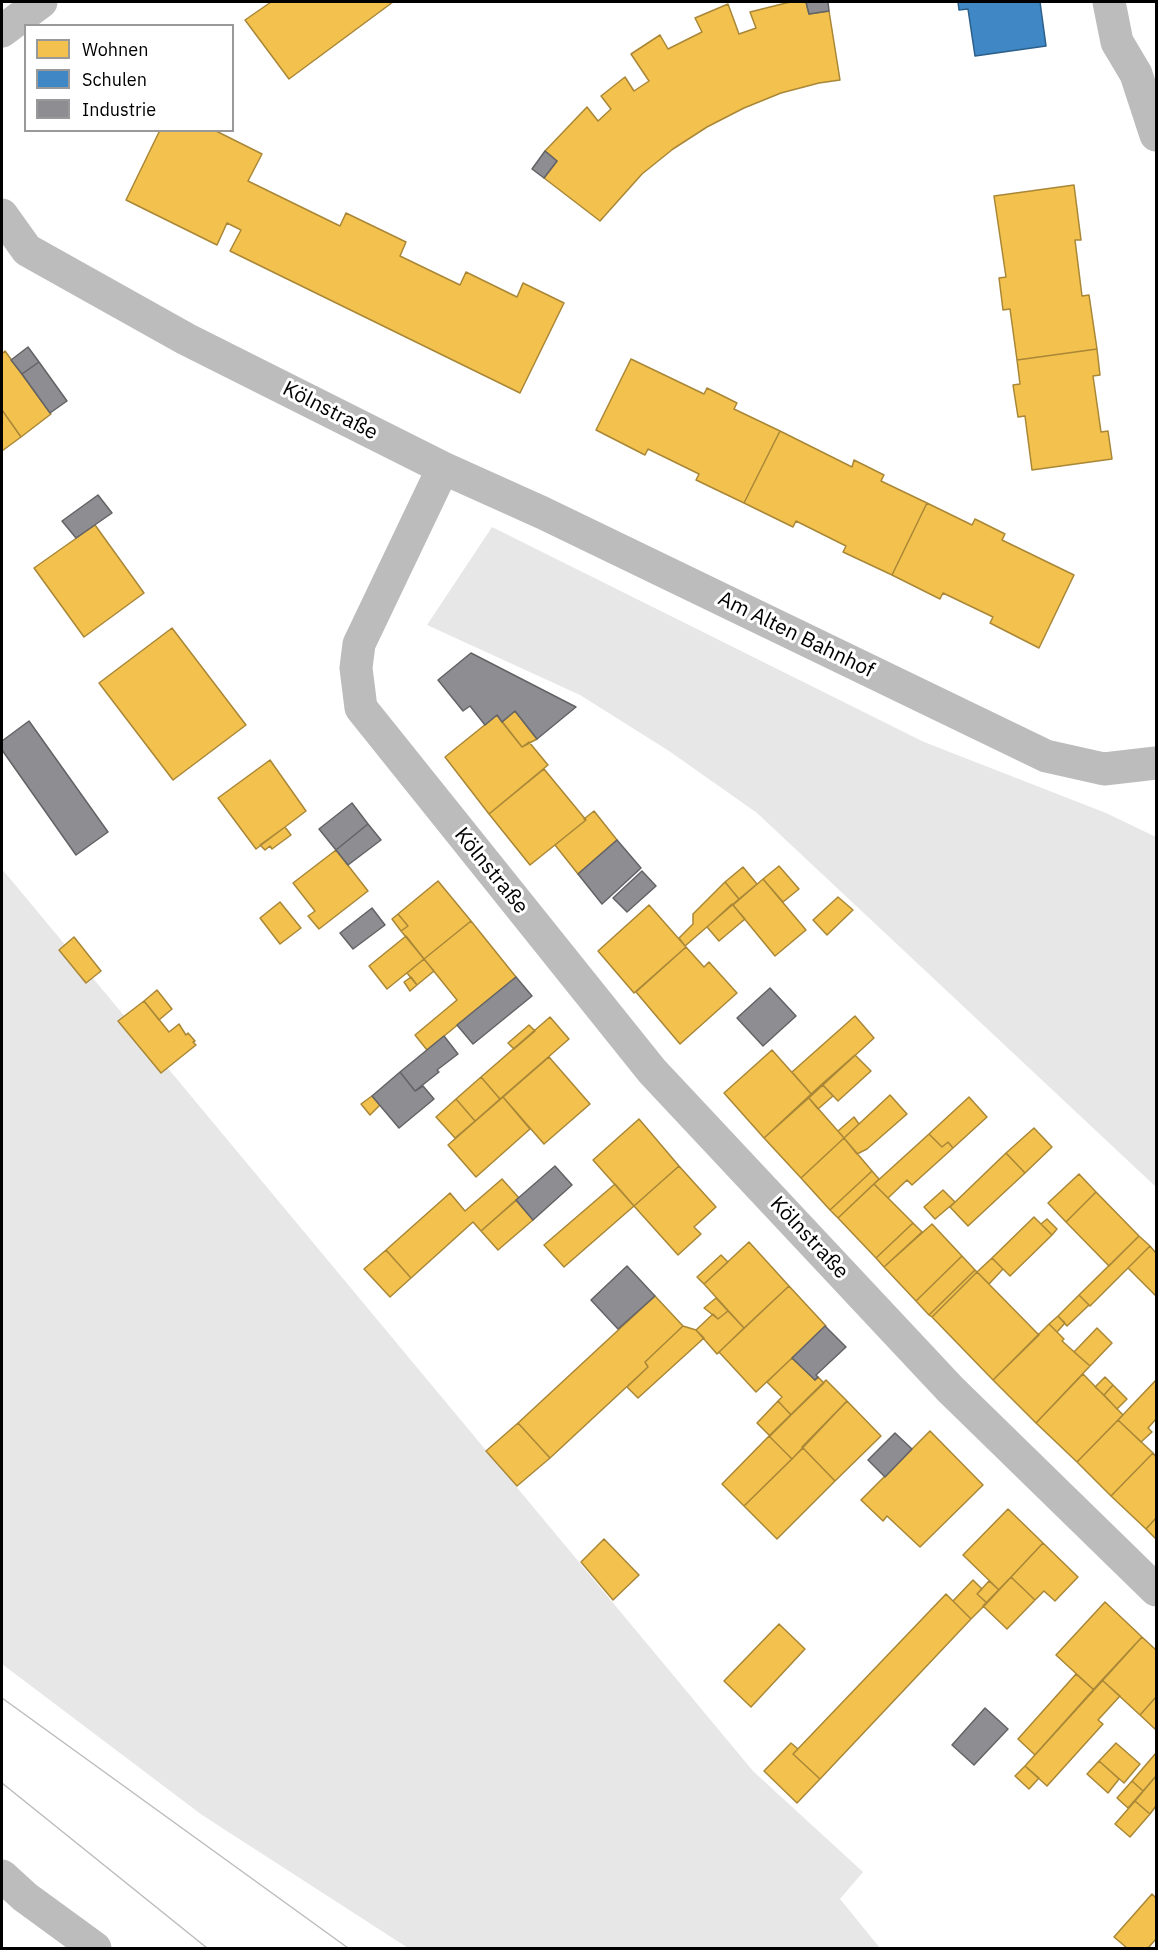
<!DOCTYPE html>
<html>
<head>
<meta charset="utf-8">
<style>
  body { margin:0 }
  #map { position:relative; width:1158px; height:1950px; overflow:hidden; background:#fff; font-family:"IBM Plex Sans",sans-serif }
  canvas { display:block }
  .frame { position:absolute; inset:0; border:3px solid #000; pointer-events:none }
  .legend { position:absolute; left:24px; top:24px; width:210px; height:108px; box-sizing:border-box; background:#fff; border:2px solid #999; margin:0; padding:8px 10px; list-style:none; font-size:18px; color:#000 }
  .legend li { display:flex; align-items:center; gap:12px; height:30px }
  .legend b { width:30px; border:2px solid #999 }
</style>
</head>
<body>
<div id="map">
<canvas width="1158" height="1950"></canvas>
<div class="frame"></div>
<ul class="legend">
<li><b style="height:16px;background:#f2c14e"></b>Wohnen</li>
<li><b style="height:16px;background:#3f88c5"></b>Schulen</li>
<li><b style="height:16px;background:#8d8d92"></b>Industrie</li>
</ul>
</div>
<script>
const ctx = document.querySelector('canvas').getContext('2d');
ctx.lineJoin = 'round';
function paint(path, color) { ctx.fillStyle = color; ctx.fill(path, 'evenodd'); }
function trace(path, color, width, dash) { ctx.strokeStyle = color; ctx.lineWidth = width; ctx.lineCap = dash ? 'butt' : 'round'; ctx.setLineDash(dash || []); ctx.stroke(path); }
function drawText(font, color, halo, rows, align = 'center') {
  ctx.font = font + ' "IBM Plex Sans",sans-serif'; ctx.lineWidth = 6; ctx.setLineDash([]); ctx.textBaseline = 'middle'; ctx.strokeStyle = halo; ctx.fillStyle = color; for (const [text, x, y, turn = 0] of rows) {
    ctx.save(); ctx.translate(x, y); ctx.rotate((+turn || 0) * Math.PI / 180); ctx.textAlign = isNaN(turn) ? turn : align; if (halo) ctx.strokeText(text, 0, 0); ctx.fillText(text, 0, 0); ctx.restore();
  }
}
paint(new Path2D(`
  M492 527 924 742 1106 813 1156 837V1187L757 813 669 751 580 695 427 625Z
  M2 869 753 1771 863 1872 840 1899 880 1948H408L202 1815 2 1664Z`), '#e7e7e7');
const homes = new Path2D(`
  M271 2H393L289 79 245 20Z
  M790 2H806L809 14 829 11 840 80 819 83 781 93 744 108 707 127 673 149 642 174 600 221 544 178 557 161 545 151 587 107 598 121 611 109 601 96 625 77 634 91 649 81 631 54 660 35 668 49 702 32 695 18 728 4 739 34 756 28 750 12Z
  M160 130H214L262 154 248 181 340 226 346 213 406 242 400 256 460 285 466 272 517 297 523 283 564 303 520 393 230 251 241 230 227 223 217 245 126 200Z
  M1074 185 1081 240H1075L1082 296 1089 295 1097 349 1017 360 1010 309 1003 310 999 278 1006 277 994 196Z
  M1097 349 1100 375 1093 376 1101 432 1108 431 1112 459 1032 470 1025 416 1018 417 1013 385 1020 384 1017 360Z
  M5 351 51 414 21 437 2 410V354Z
  M631 359 704 394 707 388 737 403 734 409 780 431 744 503 696 480 699 474 648 449 645 455 596 430Z
  M2 410 21 437 2 451Z
  M780 431 852 467 854 460 884 475 881 481 927 503 892 575 843 552 846 546 796 521 793 527 744 503Z
  M927 503 972 525 975 519 1005 534 1002 540 1074 575 1039 648 990 623 993 617 943 593 940 599 892 575Z
  M95 525 144 593 84 637 34 568Z
  M172 628 246 725 173 780 99 683Z
  M515 711 537 739 522 747 502 722Z
  M497 715 522 747 529 742 548 765 489 814 445 757Z
  M270 760 306 811 256 849 218 798Z
  M544 769 586 820 530 865 489 814Z
  M594 811 617 840 578 874 555 845 586 820 584 819Z
  M285 827 291 835 272 849 270 846 265 850 260 845Z
  M336 850 368 891 319 929 308 916 315 911 293 883Z
  M779 866 799 889 783 902 763 879Z
  M743 867 757 884 739 899 725 882Z
  M763 879 806 930 775 956 733 905Z
  M438 881 471 921 424 959 401 931 408 926 398 914Z
  M725 882 739 899 685 946 679 938 693 924V914Z
  M838 897 853 910 827 935 813 920Z
  M280 902 301 928 280 944 260 918Z
  M732 904 745 919 719 941 707 927Z
  M649 905 686 947 634 993 598 951Z
  M398 914 408 926 401 931 392 919Z
  M471 921 516 977 427 1050 415 1035 457 1000 424 959Z
  M406 936 424 959 387 989 369 966Z
  M74 937 101 971 86 983 59 950Z
  M686 947 704 967 709 962 737 993 680 1044 636 992Z
  M424 959 434 971 417 985 407 973Z
  M411 977 417 985 410 991 404 982Z
  M157 990 172 1009 159 1020 144 1001Z
  M144 1001 169 1032 179 1024 186 1035 188 1033 195 1041 193 1042 196 1045 161 1073 118 1021Z
  M855 1016 874 1038 812 1095 792 1072Z
  M550 1017 569 1039 500 1099 481 1077Z
  M529 1025 535 1031 514 1049 508 1043Z
  M772 1050 812 1095 764 1138 724 1093Z
  M855 1055 871 1071 838 1101 822 1084Z
  M549 1057 590 1104 544 1144 503 1097Z
  M481 1077 500 1099 475 1121 456 1099Z
  M822 1084 833 1096 818 1109 808 1097Z
  M890 1095 907 1114 867 1149 857 1154 844 1138Z
  M372 1096 380 1105 370 1115 361 1104Z
  M503 1097 530 1129 476 1177 448 1145Z
  M808 1097 844 1138 801 1178 764 1138Z
  M969 1097 987 1117 953 1148 948 1142 942 1147 929 1134Z
  M456 1099 475 1121 455 1138 436 1117Z
  M854 1117 859 1124 844 1138 838 1131Z
  M639 1119 679 1166 634 1206 593 1160Z
  M1034 1128 1052 1147 1025 1173 1006 1153Z
  M929 1134 942 1147 948 1142 953 1148 912 1185 907 1180 888 1198 874 1184Z
  M844 1138 872 1171 830 1210 801 1178Z
  M1006 1153 1025 1173 968 1226 950 1207Z
  M679 1166 716 1207 694 1227 701 1234 678 1255 634 1206Z
  M872 1171 879 1179 838 1218 830 1210Z
  M1079 1174 1096 1192 1066 1222 1048 1203Z
  M502 1179 519 1198 481 1231 473 1222 411 1278 386 1250 450 1193 465 1211Z
  M615 1184 634 1206 564 1267 544 1245Z
  M874 1184 913 1223 876 1258 838 1218Z
  M943 1190 955 1202 935 1219 924 1207Z
  M1096 1192 1139 1236 1109 1266 1066 1222Z
  M516 1200 533 1220 498 1250 481 1231Z
  M1034 1217 1052 1235 1010 1276 992 1258Z
  M1047 1219 1057 1229 1052 1235 1041 1224Z
  M913 1223 922 1232 884 1267 876 1258Z
  M932 1224 962 1256 916 1301 884 1267Z
  M1139 1236 1150 1246 1090 1306 1079 1295Z
  M749 1242 789 1286 744 1328 704 1284Z
  M1150 1246 1156 1253V1296L1128 1268Z
  M386 1250 411 1278 390 1297 364 1269Z
  M721 1255 728 1262 704 1284 697 1277Z
  M962 1256 975 1270 929 1315 916 1301Z
  M992 1258 1003 1269 989 1284 977 1272Z
  M975 1270 977 1272 932 1317 929 1315Z
  M977 1272 1039 1335 993 1380 932 1317Z
  M789 1286 826 1326 756 1392 719 1352Z
  M1079 1295 1089 1305 1067 1326 1058 1316Z
  M655 1296 683 1326 645 1362 648 1367 550 1458 518 1423Z
  M716 1298 728 1311 718 1319 704 1308Z
  M728 1311 744 1328 717 1354 696 1330 713 1314 718 1319Z
  M1058 1316 1065 1323 1057 1332 1049 1324Z
  M1049 1324 1064 1339 1062 1341 1090 1366 1036 1423 993 1380Z
  M683 1326 696 1330 704 1338 638 1398 627 1387 648 1367 645 1362Z
  M1097 1328 1112 1343 1090 1366 1074 1352Z
  M792 1358 815 1380 818 1377 824 1383 791 1415 778 1401 782 1397 767 1382Z
  M1083 1374 1123 1415 1077 1462 1036 1423Z
  M1105 1377 1113 1385 1104 1395 1095 1387Z
  M826 1380 847 1401 792 1459 769 1436Z
  M1156 1380V1419L1148 1428 1152 1432 1141 1442 1118 1420Z
  M1113 1385 1127 1399 1117 1409 1104 1395Z
  M778 1401 791 1415 770 1436 757 1423Z
  M847 1401 881 1436 835 1481 802 1447Z
  M1118 1420 1153 1453 1111 1496 1077 1462Z
  M518 1423 550 1458 517 1486 486 1451Z
  M930 1431 983 1485 920 1547 887 1516 883 1521 861 1500Z
  M769 1436 792 1459 744 1506 722 1484Z
  M803 1448 835 1481 777 1539 744 1506Z
  M1153 1453 1156 1457V1518L1146 1529 1111 1496Z
  M1008 1509 1043 1543 999 1590 963 1555Z
  M1156 1518V1539L1146 1529Z
  M604 1539 639 1575 613 1600 581 1562Z
  M1043 1543 1078 1577 1055 1601 1044 1591 1035 1600 1011 1577Z
  M1011 1577 1035 1600 1007 1629 983 1606Z
  M973 1580 982 1589 977 1594 987 1603 971 1619 953 1601Z
  M989 1581 999 1590 987 1603 977 1594Z
  M946 1594 971 1619 820 1779 793 1754Z
  M1105 1602 1142 1637 1094 1690 1056 1655Z
  M779 1624 805 1649 751 1707 724 1681Z
  M1142 1637 1156 1650V1697L1140 1715 1102 1680Z
  M1076 1674 1094 1690 1035 1755 1018 1739Z
  M1102 1680 1120 1696 1098 1720 1103 1724 1047 1786 1025 1766Z
  M1156 1697V1730L1140 1715Z
  M791 1743 798 1749 793 1754 820 1779 797 1803 764 1771Z
  M1116 1743 1140 1764 1124 1783 1099 1761Z
  M1156 1753V1776L1143 1791 1132 1781Z
  M1099 1761 1119 1779 1108 1793 1087 1774Z
  M1025 1766 1039 1778 1029 1789 1015 1776Z
  M1156 1776V1806L1150 1814 1135 1801Z
  M1132 1781 1143 1791 1128 1808 1117 1798Z
  M1135 1801 1150 1814 1130 1837 1115 1824Z
  M1152 1894 1156 1898V1939L1148 1948H1127L1114 1937Z`);
paint(homes, '#f2c14e');
trace(homes, '#a98737', 1.5);
const schools = new Path2D(`
  M958 2H1040L1046 46 975 56 968 9 959 10Z`);
paint(schools, '#3f88c5');
trace(schools, '#2c5f8a', 1.5);
const industry = new Path2D(`
  M806 2H828L829 11 809 14Z
  M545 151 557 161 544 178 532 169Z
  M28 347 39 362 22 374 11 360Z
  M39 362 67 401 50 413 22 374Z
  M98 495 112 513 76 538 62 521Z
  M471 653 576 707 537 739 515 711 502 722 497 715 485 725 470 706 463 711 438 680Z
  M29 721 108 832 76 855 2 750V741Z
  M352 803 368 824 336 850 319 829Z
  M368 824 381 840 348 865 336 850Z
  M617 840 641 868 602 904 578 874Z
  M642 871 656 886 627 912 613 898Z
  M372 908 385 925 353 949 340 933Z
  M516 977 532 996 473 1044 457 1025Z
  M770 988 796 1016 763 1046 737 1018Z
  M444 1036 458 1054 437 1070 439 1072 415 1091 400 1072Z
  M400 1072 415 1091 423 1086 434 1099 399 1128 372 1096Z
  M555 1166 572 1185 533 1220 516 1200Z
  M627 1266 655 1296 618 1329 591 1300Z
  M825 1326 846 1347 816 1375 818 1377 815 1380 792 1358Z
  M895 1433 912 1449 885 1477 868 1460Z
  M985 1708 1008 1729 974 1765 952 1745Z`);
paint(industry, '#8d8d92');
trace(industry, '#636366', 1.5);
trace(new Path2D(`
  M1109 2 1117 42 1136 74 1156 135
  M2 31 41 2
  M2 215 27 250 186 339 443 468 543 513 1046 756 1104 769 1156 763
  M443 468 359 644 356 668 361 708 652 1071 950 1389 1156 1590
  M2 1876 25 1897 95 1948`), '#bcbcbc', 33);
trace(new Path2D(`
  M2 1698 348 1948
  M2 1783 207 1948`), '#bcbcbc', 1.5);
drawText('21px', '#000', '#fff', [
  ["Kölnstraße",330,411,27],
  ["Am Alten Bahnhof",796,635,26],
  ["Kölnstraße",491,871,51],
  ["Kölnstraße",809,1238,47]
]);
</script>
</body>
</html>
